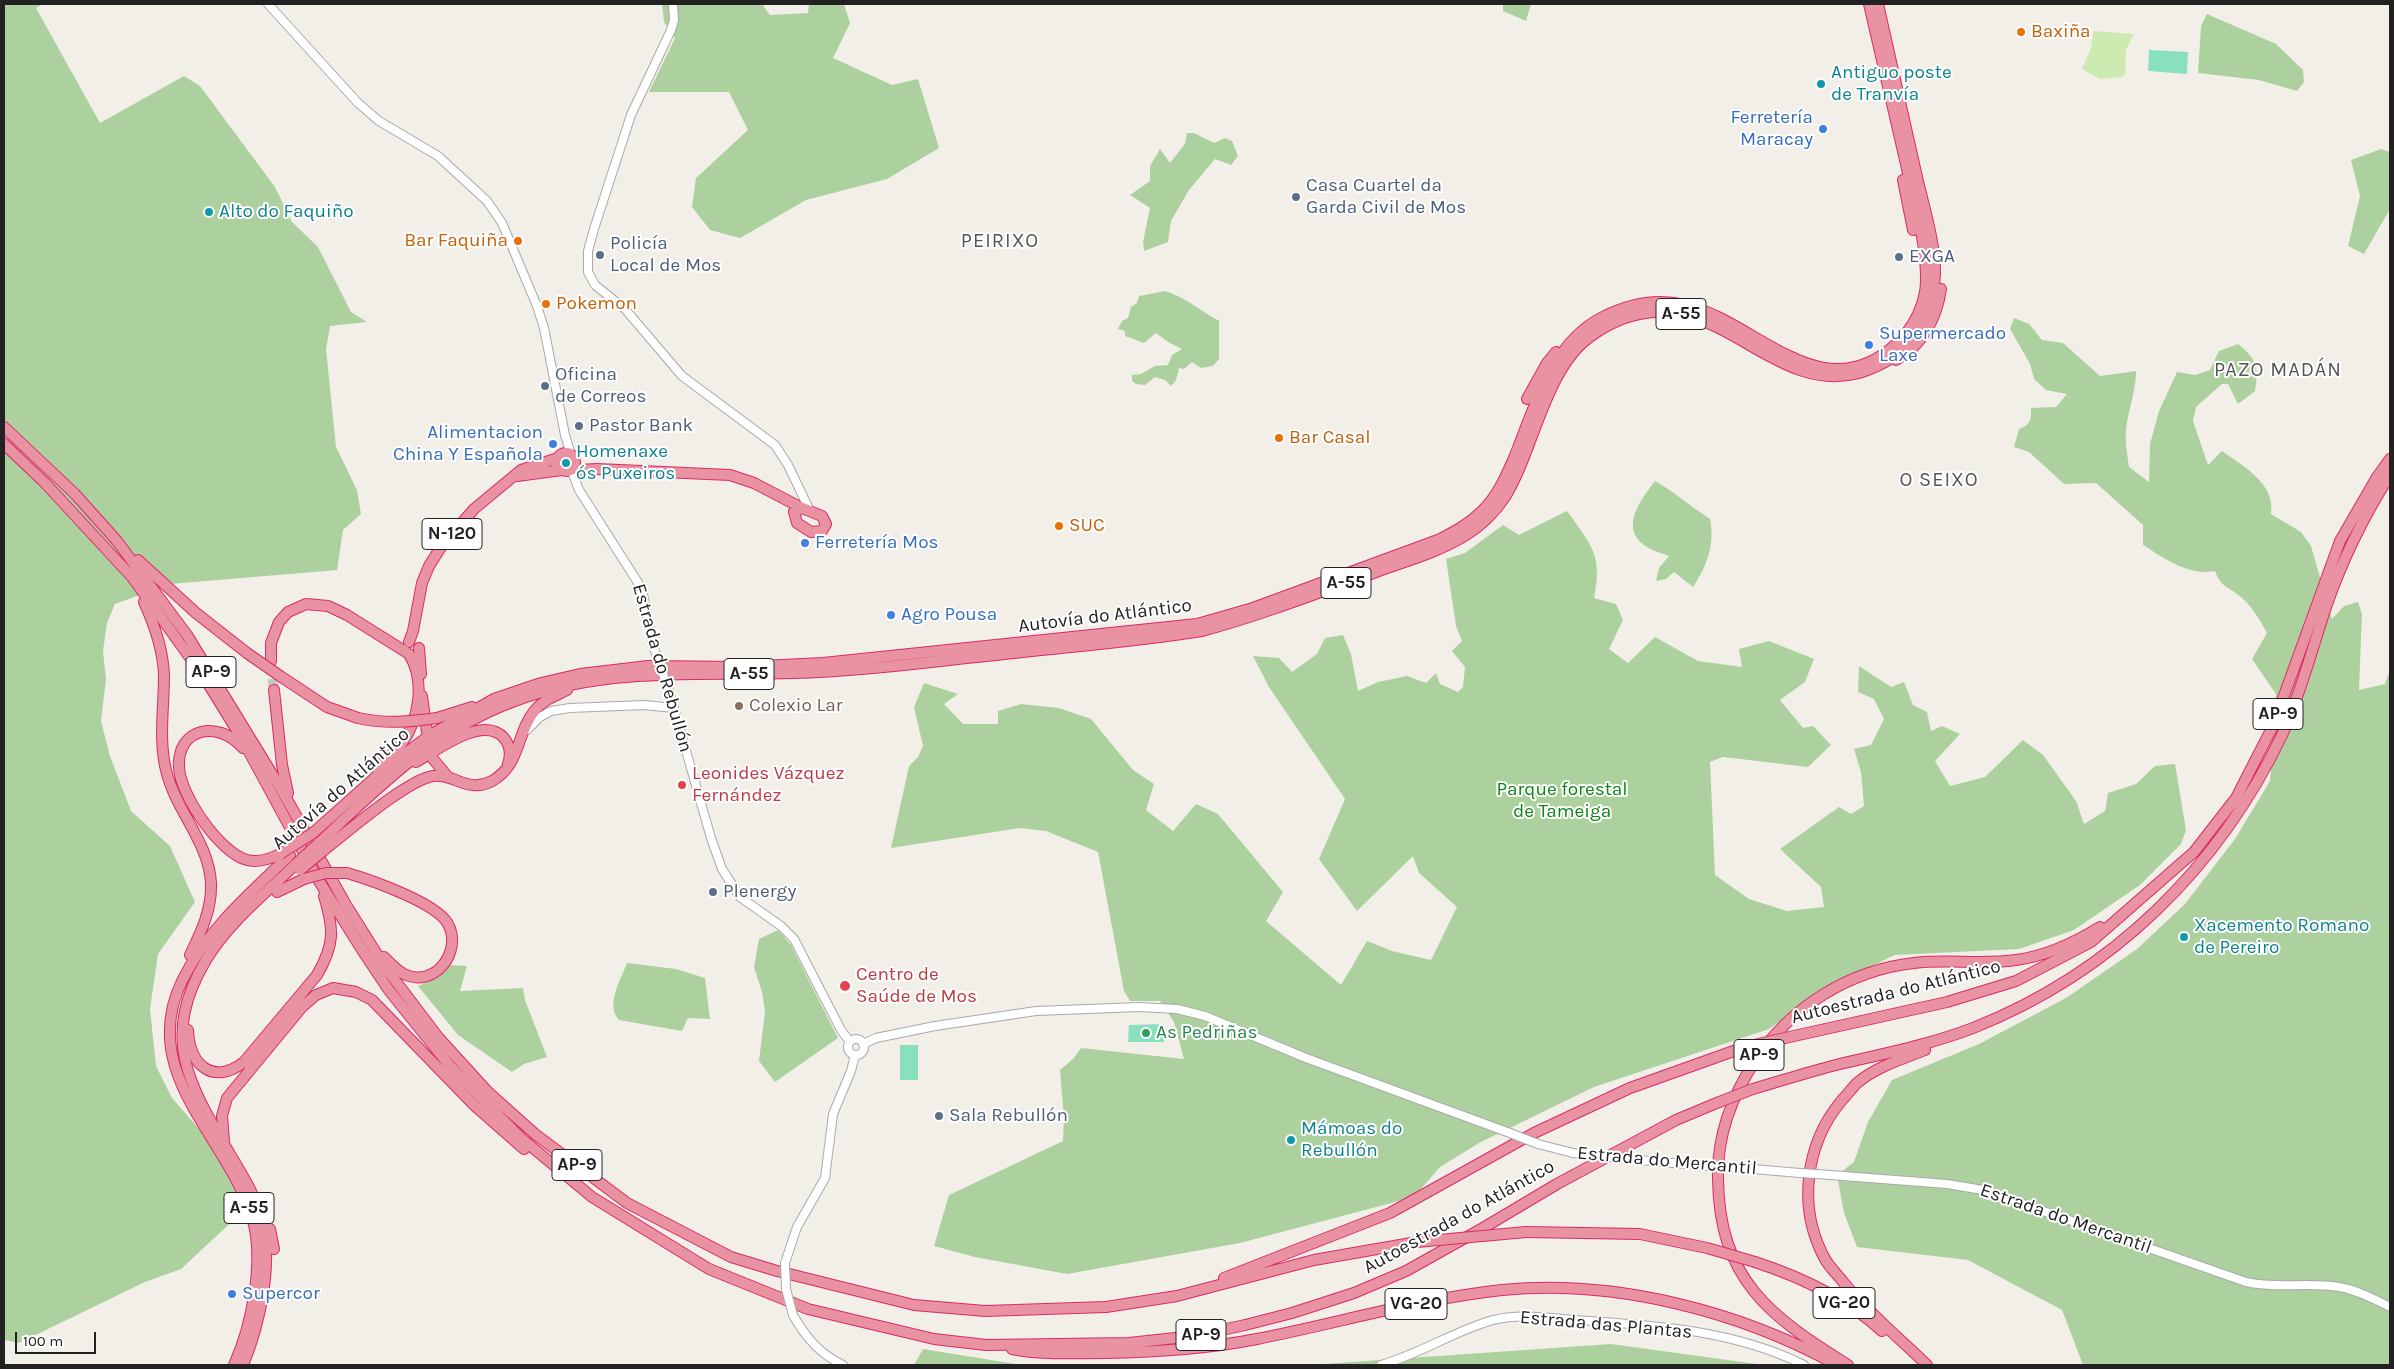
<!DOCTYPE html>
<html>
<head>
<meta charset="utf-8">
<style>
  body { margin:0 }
  #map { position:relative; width:2394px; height:1369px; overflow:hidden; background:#f2efe9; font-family:Karla,sans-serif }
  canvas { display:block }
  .frame { position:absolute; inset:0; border:5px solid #222; pointer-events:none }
  .scale { position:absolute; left:15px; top:1332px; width:81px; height:22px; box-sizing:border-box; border:2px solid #222; border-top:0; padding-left:6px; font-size:15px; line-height:18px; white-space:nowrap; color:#222; -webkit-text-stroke:4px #fff; paint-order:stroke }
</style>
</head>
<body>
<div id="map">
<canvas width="2394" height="1369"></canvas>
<div class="frame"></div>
<div class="scale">100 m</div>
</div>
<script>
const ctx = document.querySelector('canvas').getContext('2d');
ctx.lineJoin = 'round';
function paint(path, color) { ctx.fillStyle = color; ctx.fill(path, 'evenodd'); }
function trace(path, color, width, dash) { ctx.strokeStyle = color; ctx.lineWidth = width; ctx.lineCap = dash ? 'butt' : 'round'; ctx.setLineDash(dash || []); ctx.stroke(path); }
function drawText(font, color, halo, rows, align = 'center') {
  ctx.font = font + ' Karla,sans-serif'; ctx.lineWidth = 4; ctx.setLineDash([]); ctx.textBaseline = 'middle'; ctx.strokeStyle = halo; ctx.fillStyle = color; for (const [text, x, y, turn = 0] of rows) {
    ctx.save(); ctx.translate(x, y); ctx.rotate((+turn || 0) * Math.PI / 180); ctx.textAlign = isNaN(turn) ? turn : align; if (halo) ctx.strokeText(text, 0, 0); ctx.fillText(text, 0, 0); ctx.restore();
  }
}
paint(new Path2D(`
  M2093 31 2134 34 2126 50 2125 75 2122 77 2100 79 2082 69 2091 48Z`), '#cdebb0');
paint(new Path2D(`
  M4 4H43L36 8 100 123 184 76 200 86 275 187 292 222 318 247 351 312 367 322 330 326 326 349 336 447 357 490 361 514 343 530 337 570 170 584 115 604 107 623 103 651 106 679 101 721 110 756 131 811 170 846 195 902 158 954 150 1009 156 1066 172 1098 207 1138 238 1193 240 1214 181 1269 145 1282 19 1343 4 1340Z
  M662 4H762L770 15 808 13 809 4H844L850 23 833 58 892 85 918 79 939 148 887 179 806 200 740 238 710 230 692 207 696 178 748 130 729 92H649L675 38 664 22Z
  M1503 4H1531L1526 21 1503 11Z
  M2207 14 2276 44 2303 70 2304 82 2297 91 2259 80 2198 73 2201 26Z
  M1187 133H1194L1214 143 1225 138 1232 141 1238 156 1231 165 1215 159 1189 190 1171 221 1168 242 1144 251 1143 242 1150 208 1130 195 1150 181V166L1160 149 1170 163 1185 144Z
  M2381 149 2390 152V209L2364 254 2348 246 2360 196 2351 160Z
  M1165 291C1185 297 1201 311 1219 321V359L1213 366 1201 368 1192 362 1184 369 1179 368 1176 380 1171 386 1165 380 1155 377 1145 385 1136 384 1132 381V375L1141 374 1155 366 1168 365 1172 355 1182 349 1168 342 1156 333 1144 343 1125 336V331L1118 329 1122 321 1128 318 1131 307 1137 303 1139 296Z
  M2014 318 2029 324 2042 340 2063 343 2100 376 2136 371C2136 389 2130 405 2127 422 2124 437 2127 452 2129 467L2149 482 2150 444 2159 411 2177 372 2195 375 2210 370 2219 351 2238 344C2257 359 2259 368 2255 391L2238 404 2228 384H2222L2196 407 2193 421 2208 465 2222 451C2243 466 2276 484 2271 514L2301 532 2311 546 2332 619 2344 606 2358 602 2362 614 2359 690 2385 684 2390 669V1365H2083L2062 1310 1968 1260 1857 1247 1844 1213 1837 1175 1854 1162 1868 1122 1892 1080 1979 1044 2066 998 2137 949 2185 904 2235 839 2270 781 2276 694 2252 659 2267 633C2260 620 2253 608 2242 598 2230 586 2222 590 2215 571 2189 576 2165 559 2143 545V525L2096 483 2064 484 2029 452 2014 447 2019 429C2031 425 2031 420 2031 408L2056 407 2067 394 2046 390 2034 379 2030 364 2010 329Z
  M1655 481C1675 492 1691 507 1710 519 1715 545 1707 566 1693 587L1674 572 1666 579 1656 581 1659 568 1669 556C1661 553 1650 550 1644 545 1619 527 1642 498 1655 481Z
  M1567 511C1591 545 1603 554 1594 598L1616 604 1623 620 1609 649 1628 663 1655 637 1698 661 1742 667 1739 649 1769 641 1814 659 1805 682 1780 700 1803 728 1813 726 1831 745 1808 767 1723 757 1710 762 1715 875 1749 899 1787 911 1824 907 1821 887 1780 849 1839 807 1851 814 1864 806 1861 772 1854 749 1871 745 1884 719 1874 699 1858 692 1859 666 1891 687 1904 682 1913 705 1927 712 1931 731 1942 726 1960 734 1935 761 1950 786 1985 777 2023 740 2043 755 2076 801 2084 824 2105 811 2108 793 2136 784 2155 766 2175 764 2186 830 2181 844 2140 885 2074 930 2019 949 1895 955 1830 986 1769 1029 1594 1087 1479 1143 1440 1167 1414 1197 1240 1243 1067 1274 975 1257 934 1246 949 1195 1063 1141 1064 1118 1060 1070 1074 1058 1081 1048 1184 1059 1174 1022 1160 1001H1130L1124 991 1098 852 1046 831 1020 828 891 848 909 766 918 757 923 746 914 707 924 683 958 694 944 704 963 724H998V711L1021 704 1059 708 1091 719 1133 770 1154 784 1146 810 1173 831 1196 804 1218 814 1283 892 1266 921 1341 985 1367 941 1392 951 1431 960 1457 907 1419 873 1413 856 1357 911 1319 859 1345 799 1269 687 1253 656 1279 658 1292 672 1317 654 1325 638 1343 635 1351 654 1358 691 1378 682 1407 676 1426 683 1436 673 1440 684 1458 692 1463 687 1465 667 1452 651 1462 641 1456 626 1446 559 1465 553 1503 525 1519 535Z
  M778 930 791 945 838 1038 775 1082 759 1061 765 1012 762 992 754 967 759 939Z
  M627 963 676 969 705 978 710 1019 688 1018 682 1031 619 1020C605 1005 621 979 627 963Z
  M450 965 467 966 460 991 523 988 525 1000 547 1057 524 1064 512 1072 458 1035 418 986 439 977Z
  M1611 1344 1764 1365H1310L1352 1362Z
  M923 1349 1022 1365H914Z`), '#add19e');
paint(new Path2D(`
  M2149 50 2188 52 2187 74 2148 71Z
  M1164 1024V1042H1128L1129 1025Z
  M900 1045H918V1080H900Z`), '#88e0be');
trace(new Path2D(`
  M271 664 274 690`), '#c8c6c1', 10, [10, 5]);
const minor = new Path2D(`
  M268 4 358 103 379 121 438 156 487 201 502 223 537 306 544 328 565 435 571 455
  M673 4 674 20 671 30 631 115 594 229 588 251V272L595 285 625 309 682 376 775 445 788 465 809 509
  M571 469 579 490 642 589 654 648
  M669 691 711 838 722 869 740 897 781 926 794 939 841 1030 850 1042
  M527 730 540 717 551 711 570 708 644 705 674 708
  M848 1047a8 8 0 1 1 16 0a8 8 0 1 1-16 0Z
  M863 1044 876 1038 935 1026 1036 1011 1139 1007 1177 1009 1205 1016 1306 1058 1510 1133
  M1538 1144 1573 1153
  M1639 1160 1695 1165
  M1741 1168 1800 1173
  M1817 1174 1947 1184 1983 1190 2246 1282C2277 1289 2308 1282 2339 1287 2357 1290 2374 1299 2390 1307
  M785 1263 797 1227 825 1178 833 1114 851 1071 855 1055
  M793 1315C806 1338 820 1354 843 1365
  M1381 1365C1420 1354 1454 1331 1493 1320 1519 1313 1549 1318 1576 1320 1653 1325 1734 1330 1804 1365`);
const highway = new Path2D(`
  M1903 180 1913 230
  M1896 360C1922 346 1937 318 1941 289
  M1527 399 1547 363 1556 352
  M4 427 75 494 117 541 187 635 280 787 346 905 385 967 438 1037 488 1092 535 1134 627 1203 731 1257 777 1271 914 1305 985 1311 1106 1307 1177 1296 1314 1260 1417 1242
  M4 444 45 483 132 577 204 677 241 737 319 881 364 953 388 989 449 1065 521 1138 592 1197 709 1269 808 1309 934 1339 986 1345 1129 1343 1194 1336 1245 1325 1292 1313 1354 1293 1406 1271 1483 1228 1557 1184 1676 1120 1719 1102
  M557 462a9 9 0 1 1 18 0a9 9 0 1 1-18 0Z
  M573 468 579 470 597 469 730 475 754 483 802 508
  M517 476 562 470
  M802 508 822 516 826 524 822 531 811 532 797 523 794 512Z
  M138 560 196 613 247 653
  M144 602C155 626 163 649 164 675 164 709 158 742 167 774 177 812 209 843 211 883 212 910 201 932 190 955
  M409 642 413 631 422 583 429 566 441 547 474 509 521 470 558 458
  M419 648 421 674
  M271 661V643L279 622 288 612 306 604 328 606 347 615 406 652
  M280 676 327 707 358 718
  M274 690 282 765 288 793
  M422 696 427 732
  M437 718 472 707
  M243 748C218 719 177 728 179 767 180 795 220 853 247 860 259 863 270 859 280 854
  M433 759 448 777
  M416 762C436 751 483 714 504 738 510 745 511 755 508 764
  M377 768C386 760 395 752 402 743 420 718 425 680 409 654
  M313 833 387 767 430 735 494 699 541 683 580 674 648 666 741 667 823 663 1197 624 1253 608 1438 540C1454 532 1469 524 1482 511 1497 497 1506 476 1514 458 1534 409 1551 344 1601 318 1628 304 1656 298 1685 305 1755 320 1821 412 1895 345 1914 328 1927 302 1926 277 1926 242 1915 207 1908 173 1895 116 1882 60 1869 4
  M318 844C375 790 428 737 502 706 607 662 707 678 818 672 877 669 936 661 996 655 1064 647 1133 642 1202 631 1261 615 1318 593 1376 572 1406 561 1439 552 1466 535 1481 526 1495 512 1505 497 1534 450 1545 368 1591 336 1618 317 1650 307 1683 315 1744 328 1791 391 1859 373 1874 368 1890 361 1902 350 1922 328 1934 303 1935 273 1935 241 1924 208 1917 177 1904 119 1891 62 1878 4
  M323 851C346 833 407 780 433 776 454 773 468 794 492 781 521 765 516 733 535 710 543 700 555 696 567 690
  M347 873C371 880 437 903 448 924 463 952 434 989 404 974 396 970 390 963 384 957
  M277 892 304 879
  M188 1030C189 1065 213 1086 244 1062L317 975C335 944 334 929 324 896
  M1785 1038 1947 1002 2016 981 2091 942 2194 852 2236 798 2273 726 2340 541 2377 477 2390 459
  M1925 1050C1902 1059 1876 1067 1857 1083 1852 1088 1847 1095 1842 1100 1805 1144 1797 1208 1825 1259 1830 1268 1838 1275 1844 1283 1869 1313 1899 1338 1927 1365
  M1753 1089C1781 1081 1808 1072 1836 1065 1882 1054 1929 1045 1973 1028 2112 973 2219 868 2283 733 2301 693 2312 649 2326 607 2342 561 2363 517 2390 475
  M224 1141 222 1116 227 1098 302 1007 316 995 333 988 356 992 372 1000 475 1106 524 1149
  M270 1229 274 1249
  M1526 1232 1640 1234 1707 1248
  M1755 1262C1801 1277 1846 1298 1882 1331
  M1224 1278 1390 1213 1534 1133 1630 1088 1745 1047
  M1012 1349C1042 1355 1074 1353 1105 1353 1156 1352 1206 1349 1257 1339 1338 1323 1419 1299 1502 1290 1615 1279 1739 1311 1837 1365
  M234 1365C252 1325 265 1260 252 1217 228 1137 137 1074 182 981 207 930 249 894 290 855
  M243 1365C260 1324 274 1261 261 1217 255 1195 243 1176 231 1156 190 1086 159 1039 206 960 228 923 265 894 296 864
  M1848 1365C1769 1316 1719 1279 1718 1178 1717 1136 1732 1096 1755 1061 1790 1007 1850 970 1914 963 1948 959 1982 965 2016 960 2047 956 2074 943 2100 927`);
trace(minor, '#a9a9a9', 10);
trace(highway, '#dc2a67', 12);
trace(minor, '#fff', 8);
trace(highway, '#e892a2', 10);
const minorBridge = new Path2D(`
  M654 648 669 691
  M1510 1133 1538 1144
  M1573 1153 1639 1160
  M1695 1165 1741 1168
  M1800 1173 1817 1174
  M785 1263 786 1289 793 1315`);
const highwayBridge = new Path2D(`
  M247 653 280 676
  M358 718C385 724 410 722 437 718
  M280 854 313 833
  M296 864 318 844
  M300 870 323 851
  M304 879 326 873H347
  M1745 1047 1785 1038
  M1719 1102 1753 1089
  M1417 1242 1526 1232
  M1707 1248 1755 1262`);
trace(minorBridge, '#a9a9a9', 10, []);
trace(highwayBridge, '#dc2a67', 12, []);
trace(minorBridge, '#fff', 8);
trace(highwayBridge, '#e892a2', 10);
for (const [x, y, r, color] of [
  [2021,32,5,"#e8710a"],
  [1821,84,5,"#0f9aa8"],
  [1823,129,5,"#3f7fe0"],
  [1296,197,5,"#5c6f8a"],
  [209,212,5,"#0f9aa8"],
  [518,241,5,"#e8710a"],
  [600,255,5,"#5c6f8a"],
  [1899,257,5,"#5c6f8a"],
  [546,304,5,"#e8710a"],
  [1869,345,5,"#3f7fe0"],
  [545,386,5,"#5c6f8a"],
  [579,426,5,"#5c6f8a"],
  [1279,438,5,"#e8710a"],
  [553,444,5,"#3f7fe0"],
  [566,463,5,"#0f9aa8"],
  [1059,526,5,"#e8710a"],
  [805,543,5,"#3f7fe0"],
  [891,615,5,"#3f7fe0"],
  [739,706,5,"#8d6e63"],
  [682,785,5,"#e0444e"],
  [713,892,5,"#5c6f8a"],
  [2184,937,5,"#0f9aa8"],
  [845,986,6,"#e0444e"],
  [1146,1033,5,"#2e9e5b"],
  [939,1116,5,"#5c6f8a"],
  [1291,1140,5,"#0f9aa8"],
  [232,1294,5,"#3f7fe0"]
]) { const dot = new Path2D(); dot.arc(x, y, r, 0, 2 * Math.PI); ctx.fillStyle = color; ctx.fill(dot); trace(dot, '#fff', 2); }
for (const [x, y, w] of [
  [1681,314,50],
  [452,534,60],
  [1346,583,50],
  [211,672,50],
  [749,674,50],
  [2278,714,50],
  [1759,1055,50],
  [577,1165,50],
  [249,1208,50],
  [1844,1303,62],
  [1416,1304,62],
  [1201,1335,50]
]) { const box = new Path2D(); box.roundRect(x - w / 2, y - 15.5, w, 31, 4); ctx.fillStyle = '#fff'; ctx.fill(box); trace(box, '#222', 1); }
drawText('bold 18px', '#222', null, [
  ["A-55",1681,314],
  ["N-120",452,534],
  ["A-55",1346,583],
  ["AP-9",211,672],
  ["A-55",749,674],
  ["AP-9",2278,714],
  ["AP-9",1759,1055],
  ["AP-9",577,1165],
  ["A-55",249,1208],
  ["VG-20",1844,1303],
  ["VG-20",1416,1304],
  ["AP-9",1201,1335]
]);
drawText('19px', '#c56008', '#fff', [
  ["Baxiña",2031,32],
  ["Bar Faquiña",508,241,"right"],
  ["Pokemon",556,304],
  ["Bar Casal",1289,438],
  ["SUC",1069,526]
], 'left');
drawText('19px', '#0d838f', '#fff', [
  ["Antiguo poste",1831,73],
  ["de Tranvía",1831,95],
  ["Alto do Faquiño",219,212],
  ["Homenaxe",576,452],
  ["ós Puxeiros",576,474],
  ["Xacemento Romano",2194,926],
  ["de Pereiro",2194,948],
  ["Mámoas do",1301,1129],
  ["Rebullón",1301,1151]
], 'left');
drawText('19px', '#366cbe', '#fff', [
  ["Ferretería",1813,118,"right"],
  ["Maracay",1813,140,"right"],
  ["Supermercado",1879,334],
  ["Laxe",1879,356],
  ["Alimentacion",543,433,"right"],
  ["China Y Española",543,455,"right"],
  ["Ferretería Mos",815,543],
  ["Agro Pousa",901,615],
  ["Supercor",242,1294]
], 'left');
drawText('19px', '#4e5e75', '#fff', [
  ["Casa Cuartel da",1306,186],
  ["Garda Civil de Mos",1306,208],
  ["Policía",610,244],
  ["Local de Mos",610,266],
  ["EXGA",1909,257],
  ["Oficina",555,375],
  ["de Correos",555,397],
  ["Pastor Bank",589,426],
  ["Plenergy",723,892],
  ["Sala Rebullón",949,1116]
], 'left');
drawText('19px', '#222', '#fff', [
  ["Autovía do Atlántico",1105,616,-7],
  ["Estrada do Rebullón",662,668,74],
  ["Autovía do Atlántico",341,789,-41],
  ["Autoestrada do Atlántico",1896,992,-14],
  ["Estrada do Mercantil",1667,1161,5],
  ["Autoestrada do Atlántico",1459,1217,-29],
  ["Estrada do Mercantil",2066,1219,19],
  ["Estrada das Plantas",1606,1325,5]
]);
drawText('19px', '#785e54', '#fff', [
  ["Colexio Lar",749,706]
], 'left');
drawText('19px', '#be3a42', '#fff', [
  ["Leonides Vázquez",692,774],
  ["Fernández",692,796],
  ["Centro de",856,975],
  ["Saúde de Mos",856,997]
], 'left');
drawText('19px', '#0c8416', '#fff', [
  ["Parque forestal",1562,790],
  ["de Tameiga",1562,812]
]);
drawText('19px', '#27864d', '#fff', [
  ["As Pedriñas",1156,1033]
], 'left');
ctx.letterSpacing = '1px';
drawText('20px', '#555', '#fff', [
  ["PEIRIXO",1000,241],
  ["PAZO MADÁN",2278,370],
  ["O SEIXO",1939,480]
]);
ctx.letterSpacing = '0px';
</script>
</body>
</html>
